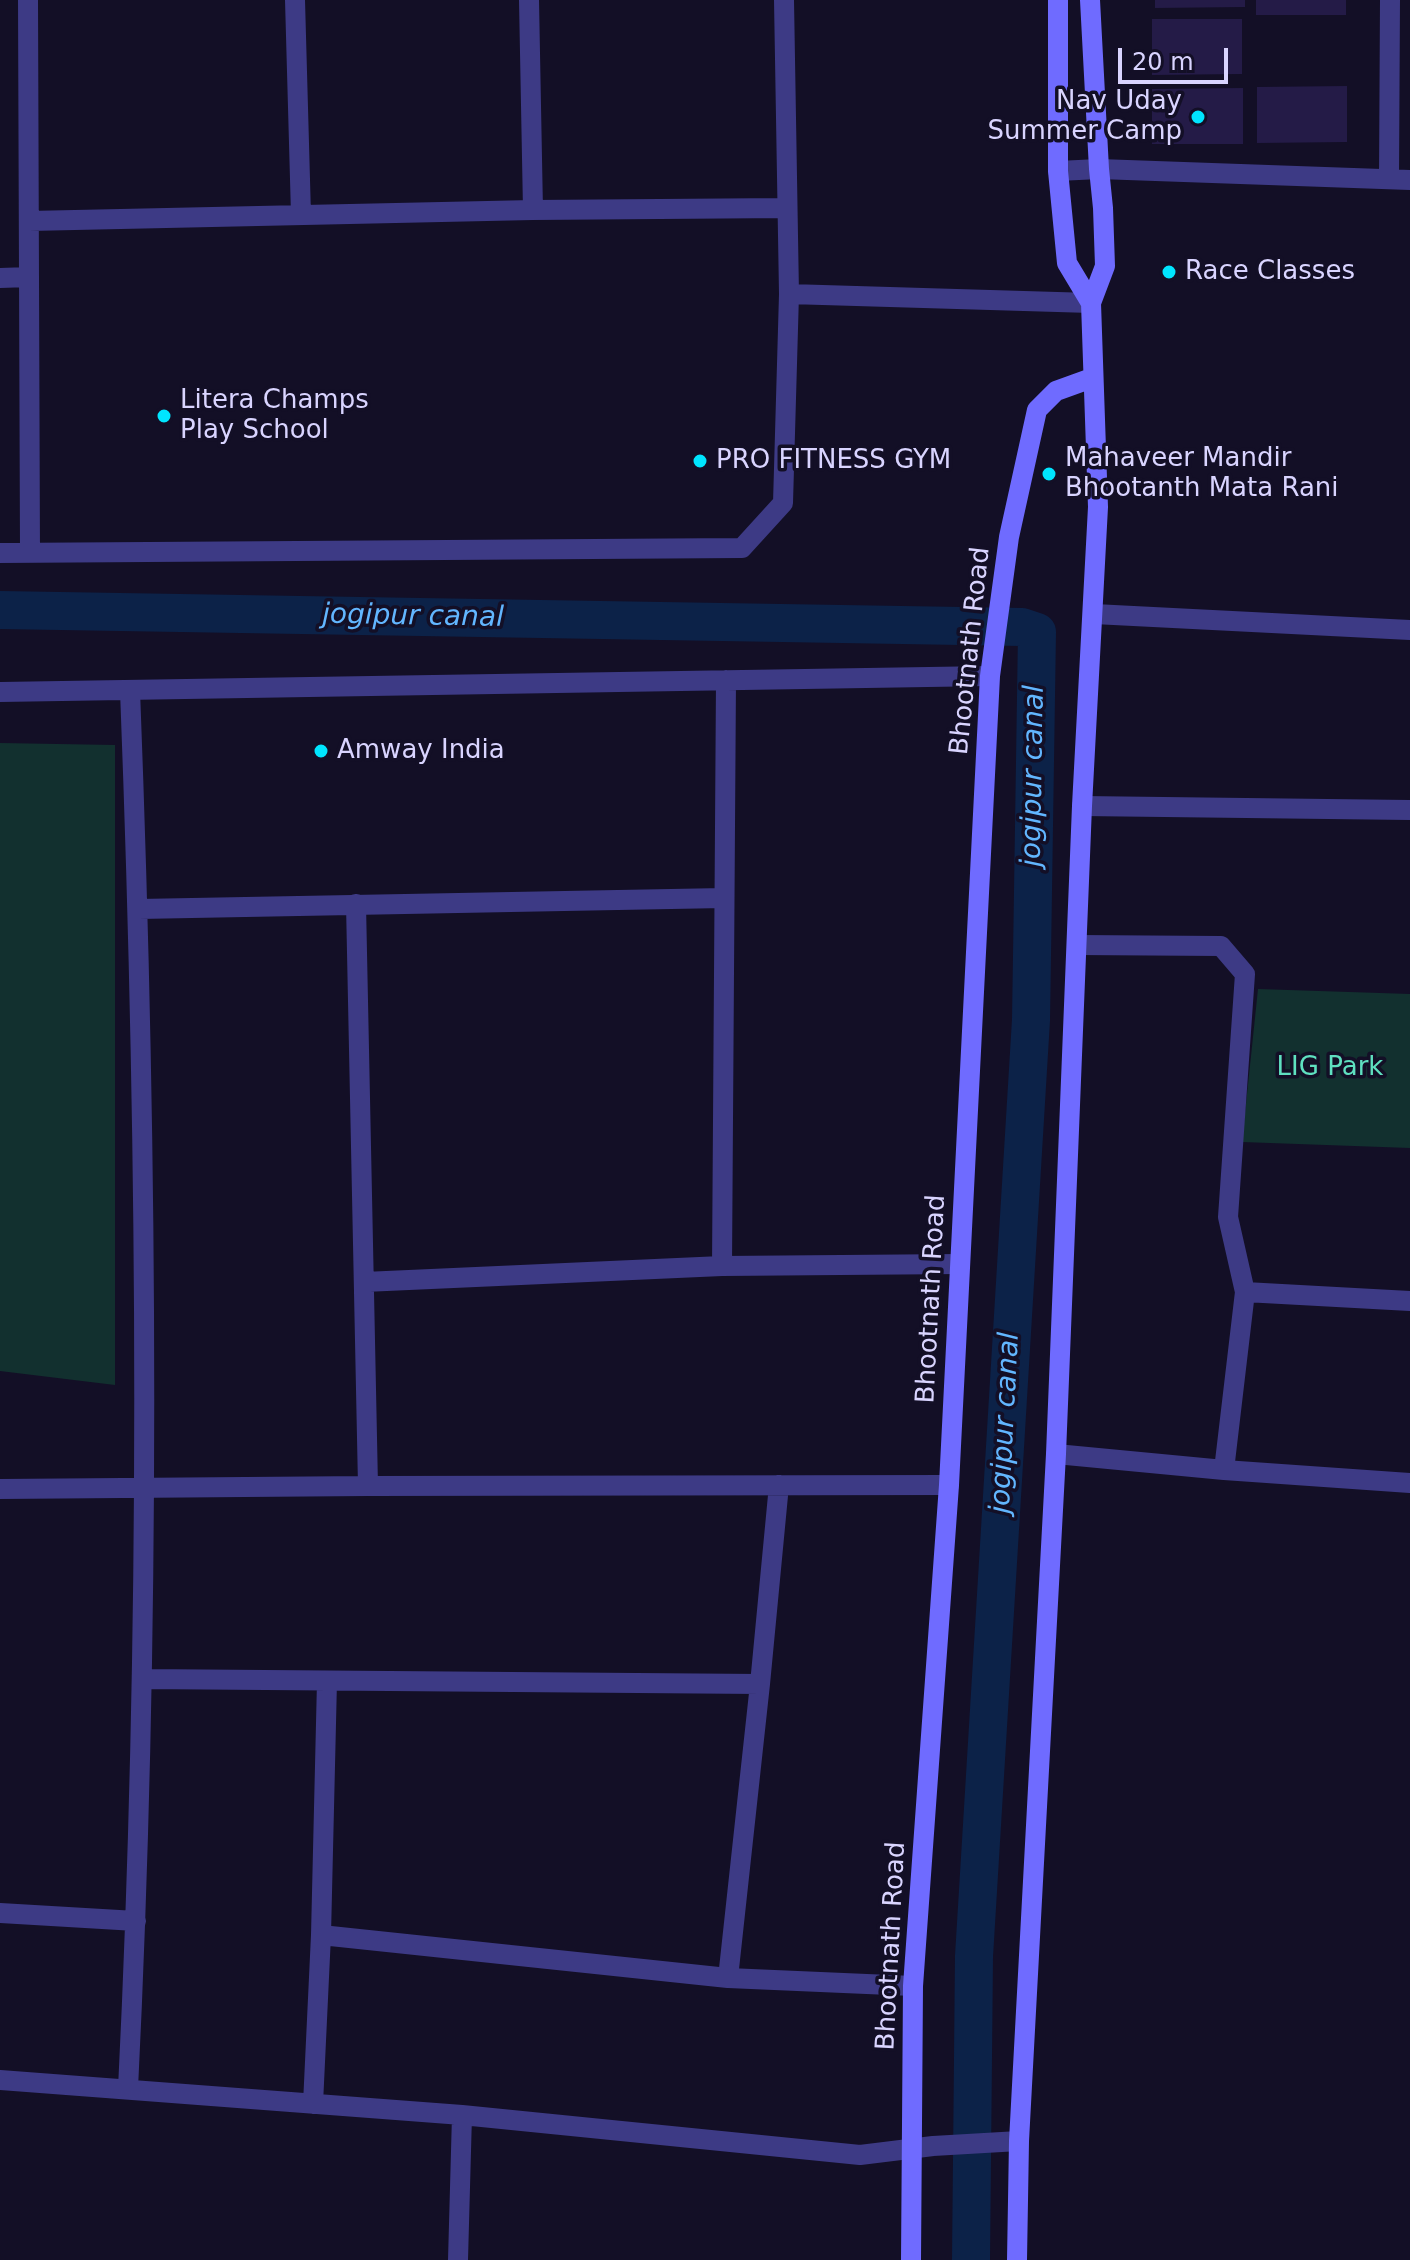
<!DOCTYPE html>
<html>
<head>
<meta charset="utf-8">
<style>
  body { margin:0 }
  #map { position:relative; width:1410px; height:2260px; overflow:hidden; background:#130f26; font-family:"DejaVu Sans",sans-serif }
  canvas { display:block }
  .scale { position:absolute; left:1118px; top:48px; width:110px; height:36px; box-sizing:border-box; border:4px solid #d9d4ff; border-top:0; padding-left:10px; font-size:24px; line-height:28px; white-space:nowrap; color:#d9d4ff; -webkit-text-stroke:6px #130f26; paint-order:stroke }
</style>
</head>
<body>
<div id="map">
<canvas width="1410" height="2260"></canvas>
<div class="scale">20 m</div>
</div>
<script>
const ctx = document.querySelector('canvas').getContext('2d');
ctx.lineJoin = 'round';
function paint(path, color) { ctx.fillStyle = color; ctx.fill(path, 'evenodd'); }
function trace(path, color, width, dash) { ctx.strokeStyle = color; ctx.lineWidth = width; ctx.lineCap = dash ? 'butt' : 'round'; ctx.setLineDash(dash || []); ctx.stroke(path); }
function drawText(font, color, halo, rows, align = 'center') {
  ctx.font = font + ' "DejaVu Sans",sans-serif'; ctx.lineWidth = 7; ctx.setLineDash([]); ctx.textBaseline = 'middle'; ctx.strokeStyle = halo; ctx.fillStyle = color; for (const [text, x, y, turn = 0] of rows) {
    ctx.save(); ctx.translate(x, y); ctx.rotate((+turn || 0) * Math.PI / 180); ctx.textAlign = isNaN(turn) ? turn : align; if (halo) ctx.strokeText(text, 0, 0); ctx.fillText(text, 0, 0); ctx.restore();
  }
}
paint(new Path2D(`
  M0 743 115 745V1385L0 1371Z
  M1258 989 1410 994V1148L1242 1142Z`), '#12302f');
trace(new Path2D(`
  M0 610 1022 627 1037 632 1031 1020 974 1956 971 2260`), '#0c2248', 38);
paint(new Path2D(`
  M1155 0H1245V7L1155 8Z
  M1256 0H1346V15H1256Z
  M1152 19H1242V74L1152 75Z
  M1347 86V142L1257 143V87Z
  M1243 88V144H1152V89Z`), '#241b47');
trace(new Path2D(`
  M28 0 30 552
  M295 0 301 215
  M529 0 533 210
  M1058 171 1099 169 1410 180
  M1389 179 1390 0
  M29 221 533 210 786 208
  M0 278 29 277
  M789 294 1091 303
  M0 553 742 548 783 503 789 294 784 0
  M1094 614 1410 630
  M0 692 990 676
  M1082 806 1410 810
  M356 904 368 1486
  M139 909 724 898
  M1077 945 1221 946 1245 974 1228 1217 1245 1292 1224 1470
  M722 1266 726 680
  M364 1282 722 1266 960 1264
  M1245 1292 1410 1301
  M1056 1454 1224 1470 1410 1483
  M0 1489 368 1486 949 1485
  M142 1679 760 1684
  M0 1913 136 1921
  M321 1935 728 1978 913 1986
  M728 1978 760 1684 779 1485
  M0 2080 462 2115 860 2155 933 2146 1019 2141
  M128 2089C151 1624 148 1156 130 690
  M313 2104 321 1935 327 1681
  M458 2260 462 2115`), '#3d3a85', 20);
trace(new Path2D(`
  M1058 0V171L1067 263 1091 303
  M911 2260 913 1986 949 1485 990 676 1009 537 1037 410 1056 391 1092 378
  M1017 2260 1019 2141 1056 1454 1082 806 1098 507 1091 303 1105 266 1103 208 1099 169 1090 0`), '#6f6bff', 20);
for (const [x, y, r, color] of [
  [1198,117,8,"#00e5ff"],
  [1169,272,8,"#00e5ff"],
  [164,416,8,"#00e5ff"],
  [700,461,8,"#00e5ff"],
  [1049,474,8,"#00e5ff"],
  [321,751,8,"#00e5ff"]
]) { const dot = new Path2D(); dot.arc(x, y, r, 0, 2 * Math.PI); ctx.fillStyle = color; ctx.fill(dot); trace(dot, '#130f26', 3); }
drawText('26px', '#d9d4ff', '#130f26', [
  ["Nav Uday",1182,102,"right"],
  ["Summer Camp",1182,132,"right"],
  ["Race Classes",1185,272],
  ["Litera Champs",180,401],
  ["Play School",180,431],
  ["Mahaveer Mandir",1065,459],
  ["Bhootanth Mata Rani",1065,489],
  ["PRO FITNESS GYM",716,461],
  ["Amway India",337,751]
], 'left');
drawText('26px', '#d9d4ff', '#130f26', [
  ["Bhootnath Road",971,651,-84],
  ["Bhootnath Road",932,1299,-87],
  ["Bhootnath Road",892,1946,-87]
]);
drawText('26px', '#5fe0c0', '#130f26', [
  ["LIG Park",1330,1068]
]);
drawText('italic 28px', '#62b6ff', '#130f26', [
  ["jogipur canal",413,617,1],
  ["jogipur canal",1034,776,-89],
  ["jogipur canal",1006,1423,-87]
]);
</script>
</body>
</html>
